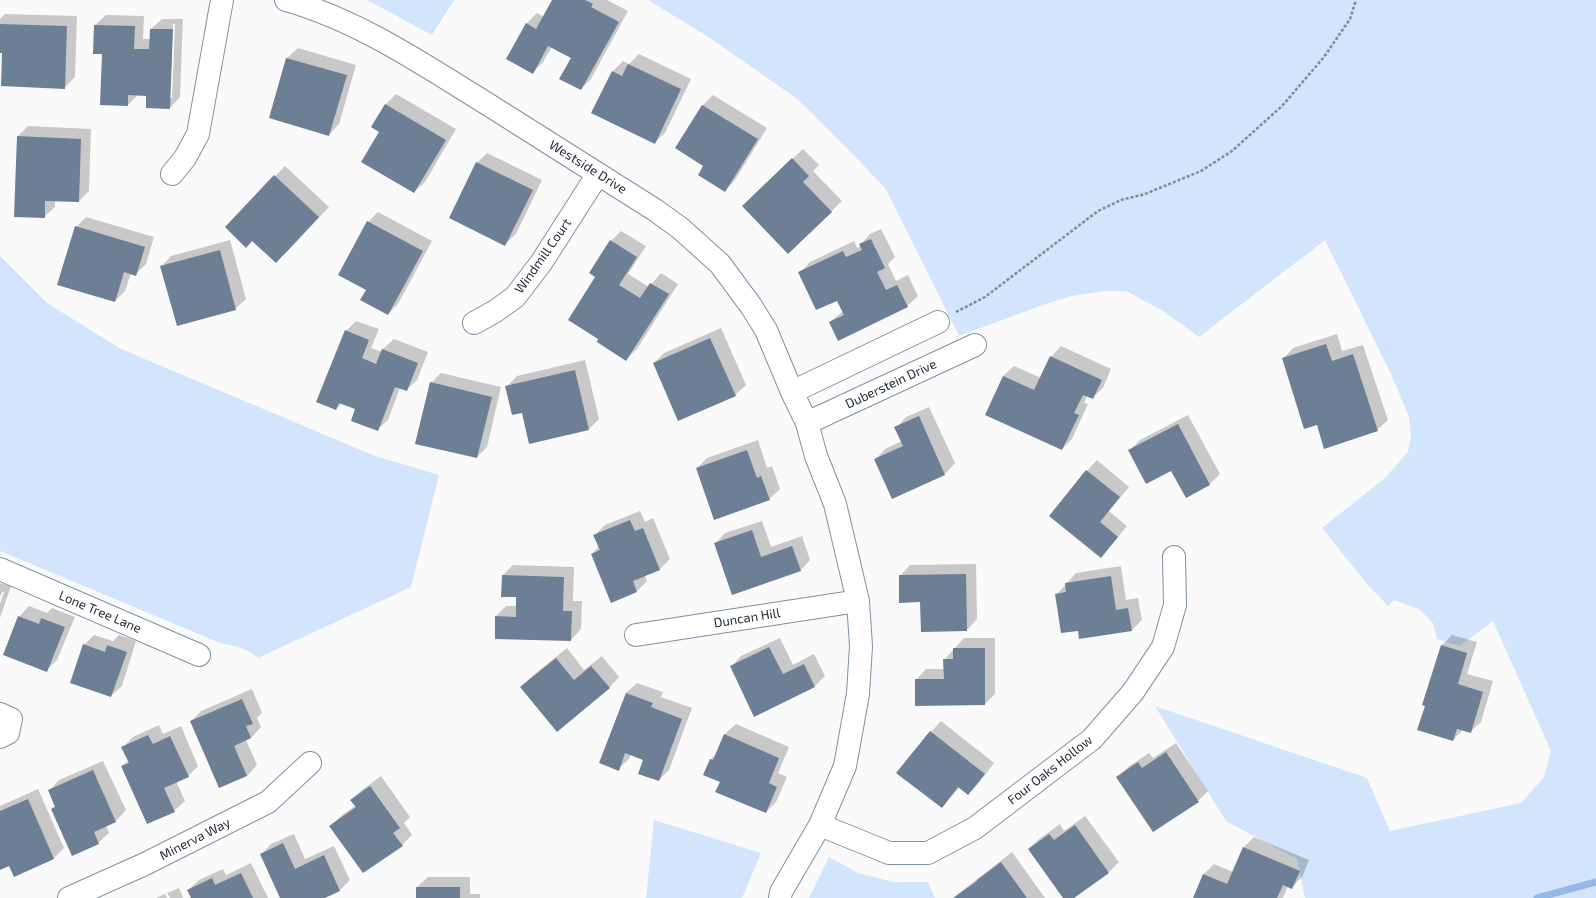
<!DOCTYPE html>
<html>
<head>
<meta charset="utf-8">
<style>
  body { margin:0 }
  canvas { display:block; background:#fafafa }
</style>
</head>
<body>
<canvas width="1596" height="898"></canvas>
<script>
const ctx = document.querySelector('canvas').getContext('2d');
ctx.lineJoin = 'round';
function paint(path, color) { ctx.fillStyle = color; ctx.fill(path, 'evenodd'); }
function trace(path, color, width, dash) { ctx.strokeStyle = color; ctx.lineWidth = width; ctx.lineCap = dash ? 'butt' : 'round'; ctx.setLineDash(dash || []); ctx.stroke(path); }
function drawText(font, color, halo, rows, align = 'center') {
  ctx.font = font + ' "Exo 2",sans-serif'; ctx.lineWidth = 3; ctx.setLineDash([]); ctx.textBaseline = 'middle'; ctx.strokeStyle = halo; ctx.fillStyle = color; for (const [text, x, y, turn = 0] of rows) {
    ctx.save(); ctx.translate(x, y); ctx.rotate((+turn || 0) * Math.PI / 180); ctx.textAlign = isNaN(turn) ? turn : align; if (halo) ctx.strokeText(text, 0, 0); ctx.fillText(text, 0, 0); ctx.restore();
  }
}
paint(new Path2D(`
  M367 0H454L432 35Z
  M648 0H1596V898H1305L1297 859 1226 821 1155 706 1367 778 1390 831 1521 803 1544 777 1551 751 1493 621 1460 646 1437 639 1433 623 1419 609 1394 600 1388 606 1367 584 1322 528 1385 478 1408 452 1411 435 1409 417 1391 374 1325 240 1199 337 1165 312 1126 291H1105L1071 296 1040 306 959 336 885 188 842 143 796 98 710 38Z
  M0 256 47 303 121 349 375 456 439 475 411 587 258 658C246 648 235 646 220 643L0 551Z
  M654 820 761 853 742 898H646Z
  M829 857 858 873 893 882H928L935 898H809Z`), '#d2e5fd');
paint(new Path2D(`
  M553 0H607L628 11 591 79 581 89 572 58 552 47 543 62 533 72 526 24 537 13 544 17Z
  M5 14 77 16 75 77 64 88 3 52H0V19Z
  M106 15 144 16 143 39H151V29L162 19H183L180 97 170 108 147 95H138L128 105 95 25ZM173 24H175L172 98H170Z
  M298 48 356 65 339 124 329 135 270 117 287 58Z
  M639 54 691 79 665 133 654 143 613 71 623 61 629 64Z
  M396 94 456 129 425 182 414 192 380 131 385 105Z
  M713 95 767 128 735 180 725 191 705 166 677 148 703 105Z
  M28 126 91 129 89 191 79 201 55 200V207L44 217 18 136Z
  M803 149 819 165 813 171 842 201 788 253 753 196Z
  M487 153 542 180 516 234 505 244 477 163Z
  M285 166 329 207 287 252 253 240 226 227Z
  M378 212 432 241 398 304 388 314 368 222Z
  M86 217 154 237 146 264 136 274 131 273 125 291 115 301 76 227Z
  M881 229 895 257 888 264 896 281 908 275 918 296 907 306 830 322 843 311 837 299 800 273 810 262 854 241 857 248 861 246 860 245 870 234Z
  M621 231 646 246 628 274 649 287 661 273 678 284 637 349 626 359 599 339 611 241Z
  M230 240 246 299 235 309 161 267 171 256Z
  M356 321 379 329 371 348 382 352 383 349 394 339 428 352 417 380 406 390 400 388 388 420 377 430 357 409 342 403 336 409 346 331Z
  M721 328 746 385 735 395 654 363 664 353Z
  M1337 334 1342 351 1363 345 1388 420 1377 430 1317 424 1283 359 1293 348Z
  M1061 346 1111 369 1103 388 1092 398 1087 396 1084 403 1088 404 1072 439 1062 449 1003 376 1014 366 1041 378 1051 357Z
  M585 360 599 419 589 429 522 412 506 387 517 376Z
  M441 373 501 387 487 447 477 457 431 383Z
  M929 407 955 463 945 474 892 498 875 460 885 449 902 441 896 428 906 417Z
  M1188 415 1220 474 1209 485 1130 450 1140 440Z
  M758 440 767 468 772 466 780 489 769 499 697 468 707 458Z
  M1097 460 1129 487 1109 511 1127 526 1101 557 1087 471Z
  M640 511 645 522 653 518 670 559 660 569 645 575 647 581 637 591 611 602 592 554 599 546 595 535 605 525Z
  M762 521 771 547 802 536 810 560 800 571 715 544 725 533Z
  M976 564 977 619 967 630 921 601 900 576 910 565Z
  M513 565 574 567 573 601H582L581 629 571 640 496 616 506 606H517V597L503 575Z
  M1121 566 1126 600 1138 598 1142 620 1132 630 1079 629 1056 595 1076 573Z
  M0 583 11 586 0 618V604L4 592H2L0 597Z
  M29 606 47 613 52 608 75 617 57 660 46 671 19 617Z
  M94 635 113 641 119 635 136 641 122 686 111 696 84 645Z
  M1452 635 1477 642 1467 674 1493 681 1481 722 1470 732 1463 730 1453 740 1442 645Z
  M780 638 793 665 814 654 825 676 815 686 755 715 731 667 741 656Z
  M964 638H995V694L985 704 916 705V680L926 669H945L944 660Z
  M567 648 584 670 602 656 619 677 609 688 521 687 531 677Z
  M637 683 663 692 661 697 692 708 669 770 659 780 645 759 631 754 629 759 618 769 600 763 626 693Z
  M252 689 262 713 257 718 261 727 251 738 246 740 257 765 247 776 191 721 201 711Z
  M941 721 994 763 978 784 968 794 960 787 942 807 931 732Z
  M736 724 789 747 778 773 787 777 776 802 766 812 721 781 704 775 711 759 717 753 725 734Z
  M159 725 163 734 181 726 198 766 188 776 176 781 185 801 174 811 122 766 129 760 123 747 133 737Z
  M1176 743 1208 791 1198 801 1118 777 1128 767 1149 753 1153 758Z
  M103 761 126 810 116 821 106 825 109 833 98 843 52 809 56 806 49 791 59 780Z
  M381 776 410 817 404 823 412 835 402 845 363 872 331 826 341 816 355 806 351 800 362 790Z
  M38 789 64 848 54 858 14 876 9 865 0 868V806Z
  M1085 816 1119 862 1109 872 1072 898H1064L1029 849 1039 839 1060 824 1064 831Z
  M294 834 305 859 334 846 350 880 340 890 323 898H281L261 855 271 844Z
  M1254 837 1309 860 1302 877 1292 887 1288 886 1283 898H1194L1204 874 1214 864 1233 872 1243 848Z
  M1012 852 1045 898H954L963 890Z
  M251 863 268 898H192L188 890 199 880 223 869 226 875Z
  M428 877H470V894H480V898H417V887Z
  M179 888 183 898H170L167 893Z
  M165 894 167 898H156Z`), '#0003');
trace(new Path2D(`
  M1537 898 1596 882`), '#94b9e6', 7);
paint(new Path2D(`
  M552 0H585L593 4 591 7 619 22 581 90 559 79 571 58 548 46 533 74 506 59 526 23 536 29Z
  M0 24 67 26 65 89 1 86 2 53H0Z
  M94 25 135 26 134 49H149L150 29H173L170 109 146 108V96L128 95V106L100 105 102 54H93Z
  M286 58 347 75 329 136 269 118Z
  M628 64 681 89 655 144 591 113 612 71 622 76Z
  M385 104 446 140 414 193 361 162 379 132 371 127Z
  M702 105 758 139 725 192 698 175 703 166 675 148Z
  M17 136 81 139 79 202 45 201V218L14 217Z
  M792 158 809 176 803 182 832 212 788 254 742 206Z
  M476 162 533 190 505 246 449 218Z
  M274 175 319 217 276 263 252 241 246 248 225 227Z
  M367 221 423 251 388 315 360 300 366 290 338 275Z
  M75 226 145 247 136 276 124 272 115 302 57 285Z
  M871 239 885 268 877 272 886 290 897 285 908 307 838 341 829 322 844 315 837 301 816 310 798 272 843 251 846 257 862 250 859 244Z
  M610 240 637 257 619 285 640 298 650 283 669 294 626 361 597 342 598 339 568 320 595 277 589 273Z
  M220 250 236 310 177 326 160 266Z
  M345 330 369 340 362 358 376 364 382 349 418 363 407 391 395 387 378 431 351 421 355 409 339 403 336 410 316 402Z
  M710 338 736 396 678 421 653 363Z
  M1326 344 1332 361 1353 354 1378 431 1324 449 1317 425 1304 429 1282 358Z
  M1050 356 1102 380 1093 399 1083 395 1074 413 1079 415 1062 450 985 415 1003 376 1034 390Z
  M575 370 589 430 529 444 522 413 512 415 505 386Z
  M430 382 492 397 477 458 415 444Z
  M919 416 945 475 892 499 874 459 903 446 894 427Z
  M1178 424 1210 485 1186 498 1171 471 1146 484 1128 450Z
  M747 450 757 478 761 476 770 500 714 520 696 468Z
  M1086 470 1120 497 1100 522 1118 537 1101 558 1049 516Z
  M630 520 635 531 643 528 660 570 633 581 637 592 611 603 591 554 600 550 593 535Z
  M752 530 761 557 792 546 801 571 732 595 714 543Z
  M966 574 967 631 921 632 920 602 899 603V575Z
  M502 575 564 577 563 611H572L571 641 495 639V616L516 617V597H501Z
  M1111 576 1116 610 1128 608 1132 631 1079 639 1078 631 1061 633 1055 594 1066 592 1065 583Z
  M18 616 39 624 41 618 65 627 47 672 3 655Z
  M83 644 105 652 107 645 127 652 111 697 70 683Z
  M1441 645 1467 653 1458 684 1483 692 1471 733 1457 729 1453 741 1417 730 1425 706 1422 705Z
  M769 647 783 674 804 664 815 687 754 717 730 666Z
  M953 648H985V705L915 706V679H944L943 659H953Z
  M556 658 574 680 591 666 610 688 557 732 520 687Z
  M626 693 653 703 651 707 682 719 659 781 638 774 643 760 625 753 619 771 599 763Z
  M242 699 253 724 246 726 251 738 234 746 247 776 219 788 190 721Z
  M930 731 985 774 968 795 958 787 942 808 896 773Z
  M724 734 779 758 769 783 777 787 766 813 715 792 720 782 703 775 710 759 713 760Z
  M148 735 153 744 170 736 189 777 164 788 175 812 147 824 121 766 129 763 121 747Z
  M1166 752 1199 802 1153 832 1116 777 1138 762 1142 768Z
  M93 770 116 822 94 832 99 844 72 856 51 809 55 807 48 790Z
  M370 786 400 828 393 833 403 846 363 873 329 826 356 807 350 800Z
  M28 799 54 859 14 877 9 866 0 870V811Z
  M1075 825 1109 873 1074 898H1063L1028 849 1049 834 1054 840Z
  M283 843 295 869 324 855 340 891 325 898H280L260 854Z
  M1243 847 1300 871 1292 889 1283 885 1277 898H1193L1203 874 1227 884Z
  M1001 862 1027 898H953L977 881V880Z
  M241 873 253 898H191L187 890 212 878 215 885Z
  M416 887H460V898H416Z`), '#6c7f95');
const minor = new Path2D(`
  M286 0C360 21 424 65 489 105 544 140 600 175 655 210L680 228 720 264 751 306 766 330 792 392 807 423 816 456 835 504 858 601 861 646 858 694 845 766 820 825 781 892 780 898
  M172 174 185 158 198 134 222 0
  M474 323 494 312 515 297 541 263 598 174
  M792 392 938 322
  M807 423 975 345
  M0 569 199 655
  M636 635 858 601
  M0 714 11 719 8 733 0 737
  M820 825 889 853H928L975 828 1092 739 1133 692 1163 647 1175 605 1174 557
  M69 898 145 864 268 802 310 763`);
trace(minor, '#7e91a7', 24);
trace(new Path2D(`
  M956 312 985 297 1098 211 1121 200 1145 194 1201 171 1232 151 1282 106 1324 57 1350 19 1356 0`), '#84888d', 2.5, [3, 2]);
trace(minor, '#fff', 22);
drawText('13px', '#232b34', '#fff', [
  ["Westside Drive",588,167,32],
  ["Windmill Court",543,256,-55],
  ["Duberstein Drive",891,384,-25],
  ["Lone Tree Lane",100,612,23],
  ["Duncan Hill",747,618,-9],
  ["Four Oaks Hollow",1050,770,-38],
  ["Minerva Way",195,839,-27]
]);
</script>
</body>
</html>
